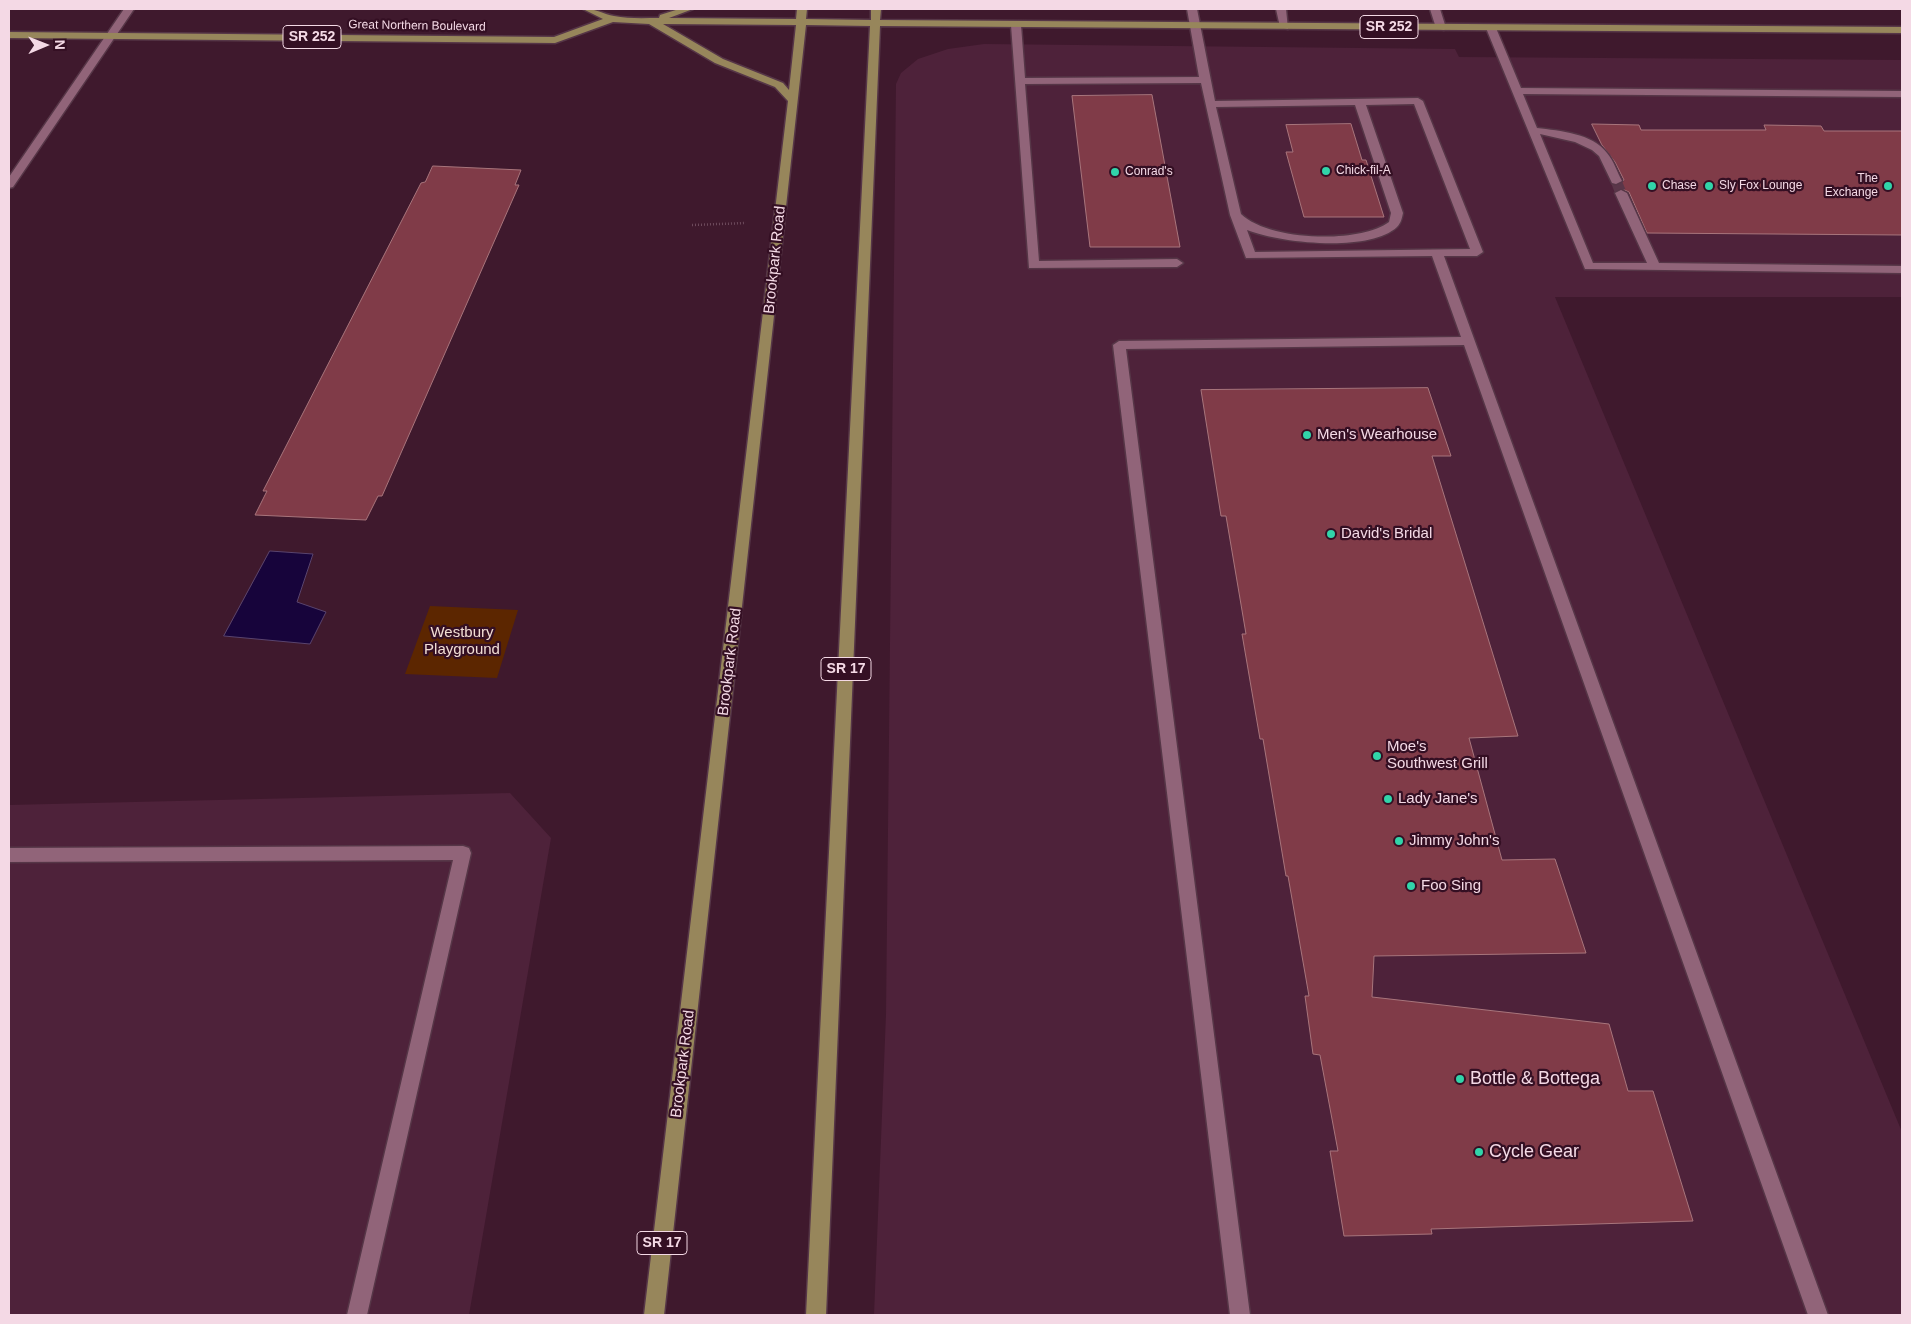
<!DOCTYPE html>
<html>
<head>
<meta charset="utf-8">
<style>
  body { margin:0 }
  #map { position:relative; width:1911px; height:1324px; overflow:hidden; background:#3f192d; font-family:Helvetica,sans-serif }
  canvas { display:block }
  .frame { position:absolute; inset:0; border:10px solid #f4d9e5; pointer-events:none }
  .north { position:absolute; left:20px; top:20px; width:50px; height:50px; -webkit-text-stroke:4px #340f23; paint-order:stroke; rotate:89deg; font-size:14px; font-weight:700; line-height:20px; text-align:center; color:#f4d9e5 }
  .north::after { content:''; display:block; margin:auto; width:18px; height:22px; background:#f4d9e5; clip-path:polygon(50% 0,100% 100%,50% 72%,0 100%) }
</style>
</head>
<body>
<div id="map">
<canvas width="1911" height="1324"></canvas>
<div class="frame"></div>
<div class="north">N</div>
</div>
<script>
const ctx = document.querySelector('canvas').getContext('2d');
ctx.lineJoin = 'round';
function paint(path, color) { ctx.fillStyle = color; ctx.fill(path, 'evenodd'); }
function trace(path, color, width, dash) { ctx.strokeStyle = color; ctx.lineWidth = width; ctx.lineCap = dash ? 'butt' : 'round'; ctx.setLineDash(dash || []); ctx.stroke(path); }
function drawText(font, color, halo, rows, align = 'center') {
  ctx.font = font + ' Helvetica,sans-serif'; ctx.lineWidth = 4.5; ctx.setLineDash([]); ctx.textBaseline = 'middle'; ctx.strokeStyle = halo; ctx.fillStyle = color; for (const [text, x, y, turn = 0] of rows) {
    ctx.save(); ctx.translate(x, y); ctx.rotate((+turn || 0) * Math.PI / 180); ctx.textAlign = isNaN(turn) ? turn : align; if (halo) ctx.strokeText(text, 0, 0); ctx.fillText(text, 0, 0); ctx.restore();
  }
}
paint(new Path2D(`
  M984 44 1455 49 1459 57 1902 60V297H1555L1902 1132V1315H874L886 1014 896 84 901 73 918 59 948 49Z
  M510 793 551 838 469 1315H9V805Z`), '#4e223a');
paint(new Path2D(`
  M430 606 518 610 497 678 405 674Z`), '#5c2600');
const water = new Path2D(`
  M270 551 313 554 297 602 326 612 310 644 224 636Z`);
paint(water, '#17043b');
trace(water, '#59446e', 1);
const building = new Path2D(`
  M1152 95 1180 247H1090L1072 96Z
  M1351 124 1362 160H1366L1384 217H1304L1286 152H1293L1286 125Z
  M1592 124 1639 125 1641 130H1766L1764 125 1821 126 1824 131H1902V235L1647 233 1629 192 1622 189 1620 184 1624 180 1615 162 1602 145Z
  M433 166 521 170 515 185H519L382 496H378L366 520 255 515 267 491H263L421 183 425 182Z
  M1428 388 1451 456H1432L1518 736 1469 738 1502 860 1555 859 1586 953 1374 956 1372 997 1609 1024 1628 1091H1653L1693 1221 1431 1229 1432 1234 1344 1236 1330 1151H1338L1320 1055 1313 1054 1305 996H1309L1288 876H1286L1263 739H1260L1242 634H1246L1226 516H1221L1201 390Z`);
paint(building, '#803b48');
trace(building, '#a8757c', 1);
trace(new Path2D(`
  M1616 181 1621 193`), '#5a3649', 11, [11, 5.5]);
const minor = new Path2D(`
  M124 9H134L13 187 9 188V177Z
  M1187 9H1197L1215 101 1418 98 1423 101 1483 252 1477 256H1444L1828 1315H1808L1464 345 1126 349 1250 1315H1230L1113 345 1119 341 1461 337 1432 256 1246 258 1230 215 1201 83 1025 84 1039 261 1177 259 1183 263 1177 267 1029 268 1011 25 1016 22 1021 25 1025 78 1199 77ZM1414 104 1470 249 1255 252 1247 230C1280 243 1369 253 1397 227 1401 223 1402 218 1403 213L1366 105ZM1355 105 1391 213 1389 222C1359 244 1269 241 1241 214L1216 107Z
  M1276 9H1286L1288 29 1280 27Z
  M1430 9H1440L1446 28 1444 30 1436 28Z
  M1488 26 1496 28 1521 88 1902 91V97L1523 94 1537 128C1560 131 1592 133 1607 153 1614 161 1617 172 1622 181L1616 184 1612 183 1599 156 1592 150 1575 142 1540 134 1593 263H1647L1615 193 1621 190 1627 193 1659 263 1902 266V273L1585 269 1486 28Z
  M463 846 469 848 471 853 367 1315H347L453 860 9 862V848Z`);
const major = new Path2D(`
  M583 9C595 8 603 14 614 16 628 19 645 18 659 18L660 15 679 9H693L669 18 796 19 797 9H807L806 19 871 20V9H881L880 20 1902 27V33L880 26 826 1315H806L870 26 806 25 664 1315H644L788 101 775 87 715 63 649 24 613 22 555 43 9 38V32L554 37 603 19ZM663 24 796 25 789 90 783 83 723 59Z`);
trace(minor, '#563647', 3);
trace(major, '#563647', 3);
trace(new Path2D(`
  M692 225 746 223`), '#9d7d8d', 2.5, [0.5, 2.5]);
paint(minor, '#916479');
paint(major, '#97865b');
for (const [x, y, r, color] of [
  [1326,171,5,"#31d4a9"],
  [1115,172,5,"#31d4a9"],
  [1652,186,5,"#31d4a9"],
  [1709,186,5,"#31d4a9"],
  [1888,186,5,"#31d4a9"],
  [1307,435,5,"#31d4a9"],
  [1331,534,5,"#31d4a9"],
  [1377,756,5,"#31d4a9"],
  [1388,799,5,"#31d4a9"],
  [1399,841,5,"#31d4a9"],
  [1411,886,5,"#31d4a9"],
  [1460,1079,5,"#31d4a9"],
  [1479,1152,5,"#31d4a9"]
]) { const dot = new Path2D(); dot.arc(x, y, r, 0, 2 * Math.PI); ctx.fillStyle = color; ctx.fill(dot); trace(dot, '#340f23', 2); }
drawText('12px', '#f4d9e5', '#340f23', [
  ["Great Northern Boulevard",417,26,1]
]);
drawText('12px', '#f4d9e5', '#340f23', [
  ["Chick-fil-A",1336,171],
  ["Conrad's",1125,172],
  ["The",1878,179,"right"],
  ["Exchange",1878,193,"right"],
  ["Chase",1662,186],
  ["Sly Fox Lounge",1719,186]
], 'left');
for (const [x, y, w] of [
  [1389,27,58],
  [312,37,58],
  [846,669,50],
  [662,1243,50]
]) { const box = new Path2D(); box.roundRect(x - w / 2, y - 11.5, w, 23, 4); ctx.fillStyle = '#340f23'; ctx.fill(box); trace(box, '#f4d9e5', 1); }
drawText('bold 14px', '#f4d9e5', null, [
  ["SR 252",1389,27],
  ["SR 252",312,37],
  ["SR 17",846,669],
  ["SR 17",662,1243]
]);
drawText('15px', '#f4d9e5', '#340f23', [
  ["Brookpark Road",775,260,-84],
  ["Brookpark Road",730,662,-83],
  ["Brookpark Road",683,1064,-83]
]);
drawText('15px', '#f4d9e5', '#340f23', [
  ["Men's Wearhouse",1317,435],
  ["David's Bridal",1341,534],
  ["Moe's",1387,747],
  ["Southwest Grill",1387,764],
  ["Lady Jane's",1398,799],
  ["Jimmy John's",1409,841],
  ["Foo Sing",1421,886]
], 'left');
drawText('15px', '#f2ded4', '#340f23', [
  ["Westbury",462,633],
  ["Playground",462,650]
]);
drawText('18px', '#f4d9e5', '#340f23', [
  ["Bottle & Bottega",1470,1079],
  ["Cycle Gear",1489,1152]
], 'left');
</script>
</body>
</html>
